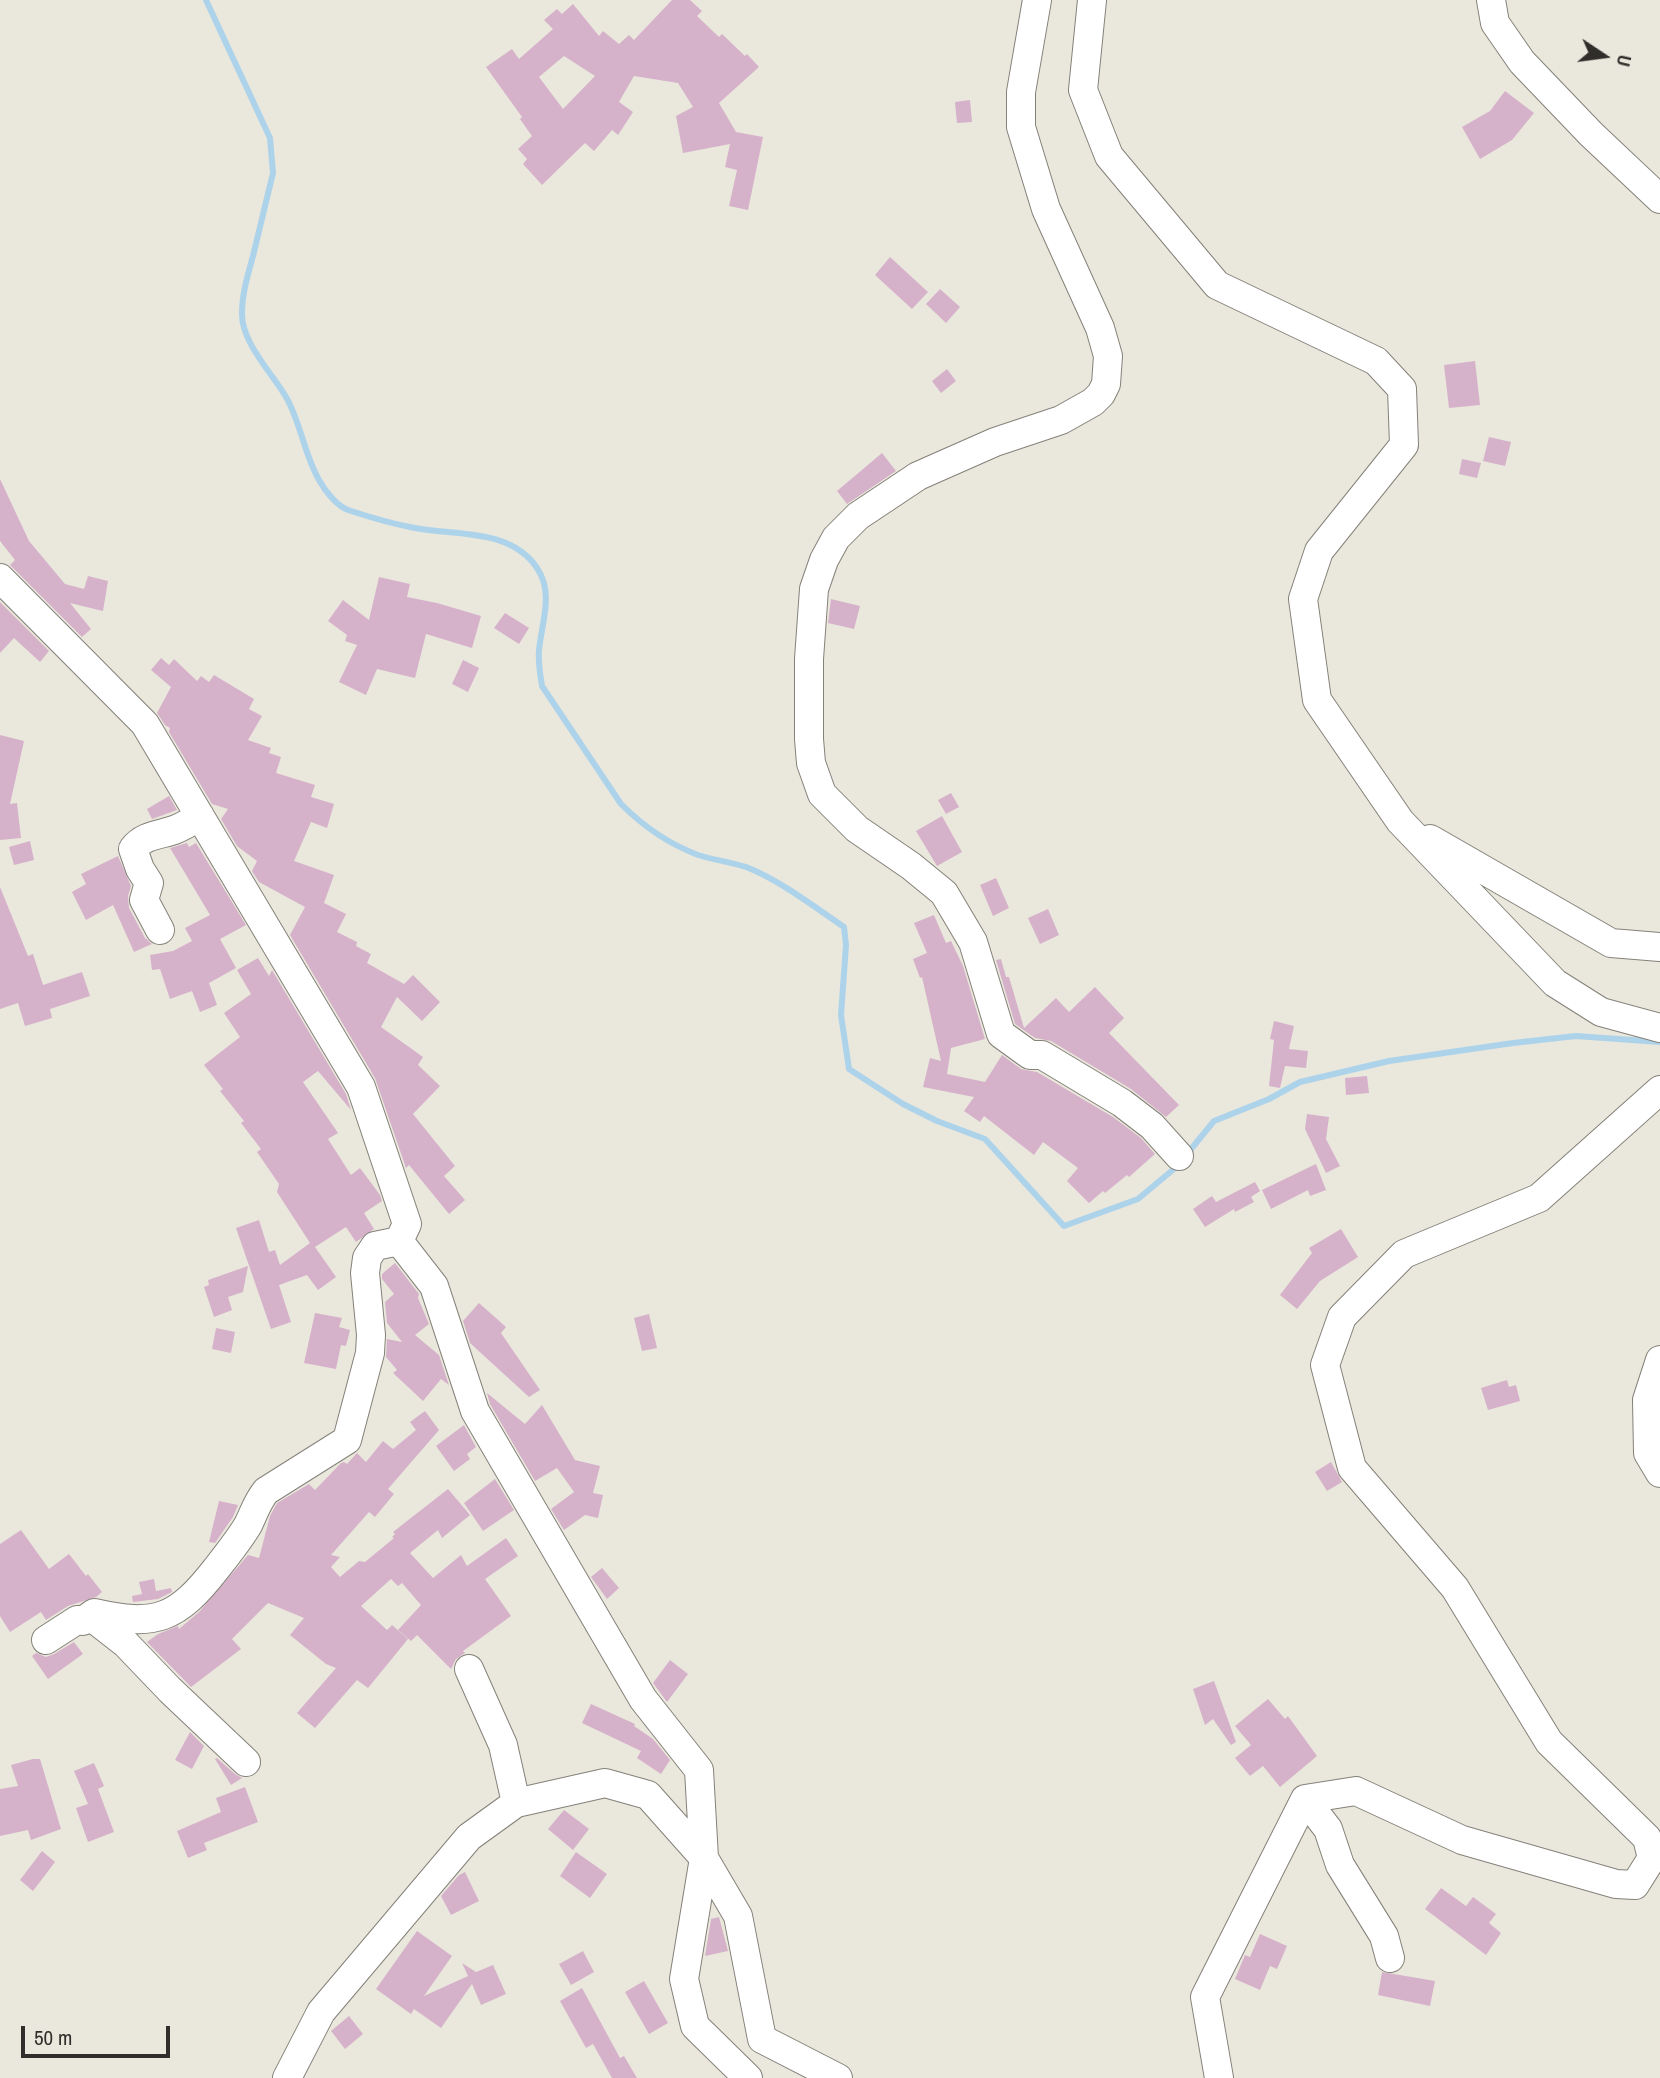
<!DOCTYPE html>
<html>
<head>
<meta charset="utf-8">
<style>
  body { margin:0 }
  #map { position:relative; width:1660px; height:2078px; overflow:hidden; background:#eae7dd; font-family:"Archivo Narrow",sans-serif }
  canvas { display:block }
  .north { position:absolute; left:1569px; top:21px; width:70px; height:70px; -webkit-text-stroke:5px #eae7dd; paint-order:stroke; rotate:103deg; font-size:19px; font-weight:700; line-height:28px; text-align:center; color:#2f2e2a }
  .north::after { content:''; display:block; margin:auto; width:24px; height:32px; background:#2f2e2a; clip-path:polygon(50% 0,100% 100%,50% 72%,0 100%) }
  .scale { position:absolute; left:21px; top:2026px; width:149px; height:32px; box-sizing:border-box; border:4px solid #2f2e2a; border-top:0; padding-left:9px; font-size:21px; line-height:24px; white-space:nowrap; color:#2f2e2a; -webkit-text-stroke:5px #eae7dd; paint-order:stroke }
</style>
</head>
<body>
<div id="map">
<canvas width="1660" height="2078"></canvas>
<div class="north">U</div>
<div class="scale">50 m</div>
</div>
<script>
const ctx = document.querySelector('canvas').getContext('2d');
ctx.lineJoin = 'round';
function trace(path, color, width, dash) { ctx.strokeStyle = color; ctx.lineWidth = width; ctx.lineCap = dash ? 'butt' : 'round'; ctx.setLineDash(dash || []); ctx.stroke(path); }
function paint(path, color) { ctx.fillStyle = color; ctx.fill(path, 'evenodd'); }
trace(new Path2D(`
  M206 0 270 138 273 173C266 201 260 228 253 256 248 274 242 294 242 313 241 342 272 373 286 397 301 423 304 454 319 480 325 491 337 506 348 510 369 517 393 524 415 528 455 536 510 528 537 568 554 593 542 621 539 650 538 663 540 674 542 686L621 804C643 826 669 844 698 855 714 860 731 862 746 867 778 879 816 908 844 927L846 945 841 1015 849 1069 903 1104 937 1121 985 1139 1064 1226 1138 1199 1181 1163
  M1187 1154 1214 1121 1269 1099 1300 1082 1389 1061 1513 1043 1576 1036 1660 1042`), '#add3eb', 6);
paint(new Path2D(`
  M672 0H690L702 11 697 16 719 37 722 34 745 56 747 54 759 67 719 103 736 132 763 137 748 210 729 206 737 170 725 167 730 144 683 153 676 116 693 107 678 83 634 76 619 102 633 112 618 135 612 130 594 151 585 143 542 185 523 164 527 159 518 149 532 136 520 119 522 117 486 67 512 49 519 59 553 29 544 20 557 9 562 14 573 4 599 36 603 31 619 44 629 35 634 40ZM564 56 595 76 563 109 539 77Z
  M1505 91 1534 113 1512 140 1480 159 1462 127 1490 111Z
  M970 100 972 122 957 123 955 102Z
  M890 257 928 292 912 309 875 275Z
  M940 289 960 307 946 323 926 304Z
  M1475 361 1480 405 1449 408 1444 365Z
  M947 369 956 381 941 393 932 381Z
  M1489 437 1511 442 1505 466 1483 461Z
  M882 453 896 471 847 504 837 491Z
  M1462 459 1481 463 1477 478 1459 474Z
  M0 479 29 541 65 584 84 589 88 576 108 581 103 611 70 603 91 629 82 637 10 565 15 560 0 541Z
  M379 577 410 584 407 597 437 603 481 616 472 648 426 634 415 678 377 669 366 695 339 682 357 645 345 641 347 635 328 621 343 600 369 620Z
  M831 599 860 606 854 629 828 623Z
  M0 602 49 651 40 662 14 638 0 653Z
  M505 613 529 628 519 644 494 628Z
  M161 658 169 665 174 659 197 681 201 676 209 682 214 675 254 699 249 709 262 716 248 740 271 748 269 753 281 757 276 773 315 785 311 797 334 804 327 828 311 822 294 861 334 875 324 903 346 914 337 932 357 942 356 946 371 954 367 963 404 984 413 975 440 1002 422 1021 397 997 381 1027 423 1057 418 1065 440 1086 413 1114 455 1166 444 1176 465 1200 449 1214 409 1165 406 1168 375 1078 290 935 305 907 259 882 252 871 257 861 237 846 221 819 228 809 212 804 169 732 170 728 165 725 157 713 171 687 151 670Z
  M463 660 479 668 468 692 452 684Z
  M0 735 24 741 10 804 17 803 21 838 0 840Z
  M951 793 959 807 946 814 938 800Z
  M169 796 177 810 152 819 147 809Z
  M942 816 962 852 937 866 916 831Z
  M30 841 34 860 14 865 9 847Z
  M187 843 189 847 196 843 246 925 220 939 236 968 209 983 217 1005 200 1012 192 991 170 999 160 969 152 970 150 955 173 951 192 941 185 928 210 915 170 848Z
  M118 856 131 886 128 896 129 908 145 938 152 944 134 952 113 905 86 920 72 892 86 884 81 874Z
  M996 878 1009 908 993 916 980 885Z
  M0 887 28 956 33 954 43 985 82 972 90 996 50 1009 52 1018 25 1026 18 1003 0 1009Z
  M1048 909 1059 935 1040 944 1028 918Z
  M934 915 946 943 951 941 963 966 985 1039 951 1048 947 1074 985 1082 1002 1055 1021 1069 1037 1072 1113 1117 1141 1138 1155 1154 1129 1177 1127 1175 1105 1193 1103 1191 1089 1203 1067 1181 1078 1168 1043 1142 1034 1155 984 1116 980 1122 964 1111 974 1097 923 1087 930 1058 941 1061 922 977 920 978 913 959 927 953 914 923Z
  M258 958 269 976 272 970 346 1094 351 1110 318 1071 303 1082 338 1133 328 1139 351 1175 360 1168 380 1195 382 1201 364 1213 374 1229 356 1242 346 1227 315 1247 336 1277 318 1290 307 1275 279 1285 291 1322 271 1329 236 1228 259 1220 269 1252 275 1250 280 1265 310 1243 277 1192 279 1184 257 1152 261 1149 241 1123 244 1121 220 1091 223 1089 204 1065 240 1037 224 1013 251 994 237 970Z
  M1001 959 1006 977H1009L1024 1028 1056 998 1069 1012 1095 987 1124 1018 1109 1033 1179 1105 1166 1117 1131 1089 1051 1041 1035 1038 1015 1024 996 960Z
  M1274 1021 1294 1026 1289 1049 1308 1051 1306 1068 1285 1066 1280 1088 1269 1086 1274 1040 1270 1039Z
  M1367 1076 1369 1093 1346 1095 1345 1078Z
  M1307 1114 1329 1117 1326 1139 1340 1166 1326 1173 1305 1129Z
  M1316 1164 1326 1190 1310 1196 1308 1190 1271 1209 1262 1190Z
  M1255 1182 1260 1191 1251 1197 1254 1202 1235 1212 1234 1209 1205 1227 1193 1209 1212 1196 1216 1202Z
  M1341 1229 1358 1257 1320 1281 1297 1309 1280 1295 1312 1253 1309 1248Z
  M395 1263 419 1294 418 1298 429 1324 415 1335 439 1355 449 1385 441 1379 423 1401 393 1373 397 1370 386 1357 387 1339 402 1342 387 1323 385 1302 394 1294 382 1279V1274Z
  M248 1266 243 1292 228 1297 232 1310 214 1317 204 1287 209 1285 208 1280Z
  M479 1303 506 1327 501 1333 540 1390 529 1397 470 1343 463 1321Z
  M315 1313 342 1318 339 1327 350 1330 346 1346 341 1345 336 1369 304 1363Z
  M649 1314 657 1348 642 1351 634 1318Z
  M216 1328 235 1332 231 1353 212 1349Z
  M1507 1380 1509 1387 1516 1385 1520 1401 1488 1410 1481 1388Z
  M487 1393 525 1424 542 1405 575 1460 600 1466 593 1493 603 1495 598 1518 585 1515 564 1530 551 1509 574 1492 557 1468 535 1481 490 1404Z
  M425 1411 439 1430 388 1489 394 1494 375 1517 369 1512 331 1555 340 1557 331 1567 340 1577 359 1561 365 1562 394 1538 392 1537 395 1534 393 1532 448 1489 470 1515 442 1538 438 1530 410 1553 433 1578 461 1555 467 1566 506 1538 518 1556 485 1579 511 1616 463 1651 465 1653 456 1659 451 1669 417 1635 411 1641 398 1630 421 1605 402 1583 398 1586 391 1579 361 1606 387 1630 392 1625 408 1639 368 1688 357 1680 315 1728 297 1713 336 1668 326 1664 290 1635 304 1618 268 1603 232 1639 241 1649 191 1687 147 1642 158 1634 178 1626 179 1629 199 1612 248 1555 259 1558 270 1516 277 1503 309 1484 315 1490 341 1463 344 1462 347 1464 357 1453 366 1462 383 1441 393 1449 416 1430 410 1422Z
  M464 1425 476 1447 467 1454 470 1459 454 1471 436 1446Z
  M1331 1462 1342 1482 1327 1491 1315 1472Z
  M495 1479 514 1510 483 1531 464 1503Z
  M219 1501 238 1505 233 1517 215 1543 209 1542Z
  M21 1530 49 1569 69 1554 86 1576 88 1574 102 1592 96 1597 68 1606 46 1620 41 1612 10 1632 0 1616V1544Z
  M602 1568 619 1588 607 1599 591 1577Z
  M154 1579 156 1591 171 1588 172 1592 158 1599 133 1602 132 1596 142 1594 139 1582Z
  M74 1642 83 1654 48 1679 32 1656 36 1653 46 1657 54 1654Z
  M670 1660 688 1674 667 1702 653 1683Z
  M1214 1681 1236 1742 1231 1745 1213 1719 1205 1725 1193 1689Z
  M1268 1699 1285 1719 1288 1716 1317 1756 1280 1787 1263 1766 1250 1776 1235 1758 1251 1745 1235 1726Z
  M591 1704 635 1724 634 1726 653 1739 670 1760 661 1774 637 1758 641 1751 582 1723Z
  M190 1732 204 1746 192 1769 175 1760Z
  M217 1758 235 1774 242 1778 231 1785 215 1759Z
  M33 1759H40L61 1829 31 1840 28 1830 0 1836V1789L18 1786 11 1765Z
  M94 1763 104 1786 98 1789 114 1832 88 1842 76 1808 88 1804 74 1771Z
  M245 1787 258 1822 204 1843 207 1850 188 1858 177 1831 221 1812 216 1798Z
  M564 1810 589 1829 573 1850 548 1829Z
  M42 1851 55 1862 33 1891 20 1880Z
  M576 1852 607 1874 590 1898 560 1876Z
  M465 1872 479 1901 451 1915 441 1896 459 1875Z
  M1441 1888 1466 1906 1473 1897 1496 1914 1489 1923 1501 1933 1486 1955 1425 1909Z
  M719 1917 728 1951 705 1956 711 1919Z
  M417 1931 452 1956 424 1996 468 1976 462 1963 476 1972 493 1965 506 1994 481 2005 472 1984 441 2028 414 2009 411 2014 376 1989Z
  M1260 1934 1287 1946 1277 1969 1270 1966 1260 1990 1235 1979 1245 1955 1250 1957Z
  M583 1951 594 1972 571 1985 559 1964Z
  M1382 1972 1435 1981 1430 2006 1378 1995Z
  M644 1981 668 2023 649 2034 625 1992Z
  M582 1988 620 2058 624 2056 637 2078H612L593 2044 586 2048 560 2001Z
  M349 2016 363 2034 345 2049 331 2031Z`), '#d6b2ca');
const minor = new Path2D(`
  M1037 0 1021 92V127L1046 209 1100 328 1108 356 1106 384 1101 394 1093 402 1061 420 995 442 918 476 858 516 836 538 824 560 814 589 809 659V739L811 763 822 794 857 829 911 866 944 893 973 942 1001 1034 1030 1055H1042L1122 1103 1152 1126 1179 1156
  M1092 0 1083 90 1109 156 1217 285 1376 361 1402 389 1404 445 1319 551 1303 599 1317 700 1400 821 1555 983 1601 1012 1660 1028
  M1491 0 1495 23 1522 62 1591 134 1660 199
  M0 578 145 724 361 1087 407 1224 399 1241 434 1286 475 1411 643 1699 699 1770 704 1858 684 1979 695 2026 748 2078
  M1430 839 1611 943 1660 947
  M160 930 144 900 149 883 140 869 133 849C143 835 160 835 174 830 183 827 192 821 200 816
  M1660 1360 1647 1400 1648 1453 1660 1473
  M83 1621 94 1613C156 1627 177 1619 216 1569 227 1555 239 1540 248 1525 254 1513 257 1502 266 1491L347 1440 370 1353 371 1335 365 1273 367 1258 375 1246 399 1241
  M46 1640 77 1620 94 1619 126 1644 170 1690 246 1762
  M469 1669 503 1745 516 1803
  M1305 1799 1328 1829 1340 1865 1384 1936 1390 1958
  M287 2078 321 2012 469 1837 516 1803 605 1783 648 1795 704 1858 738 1916 762 2039 838 2078
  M1219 2078 1205 1997 1305 1799 1356 1791 1462 1840 1616 1884 1635 1885 1652 1858 1647 1838 1549 1742 1455 1588 1352 1468 1325 1365 1342 1317 1404 1254 1539 1198 1660 1090`);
trace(minor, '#848179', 30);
trace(minor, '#fff', 28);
</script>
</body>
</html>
